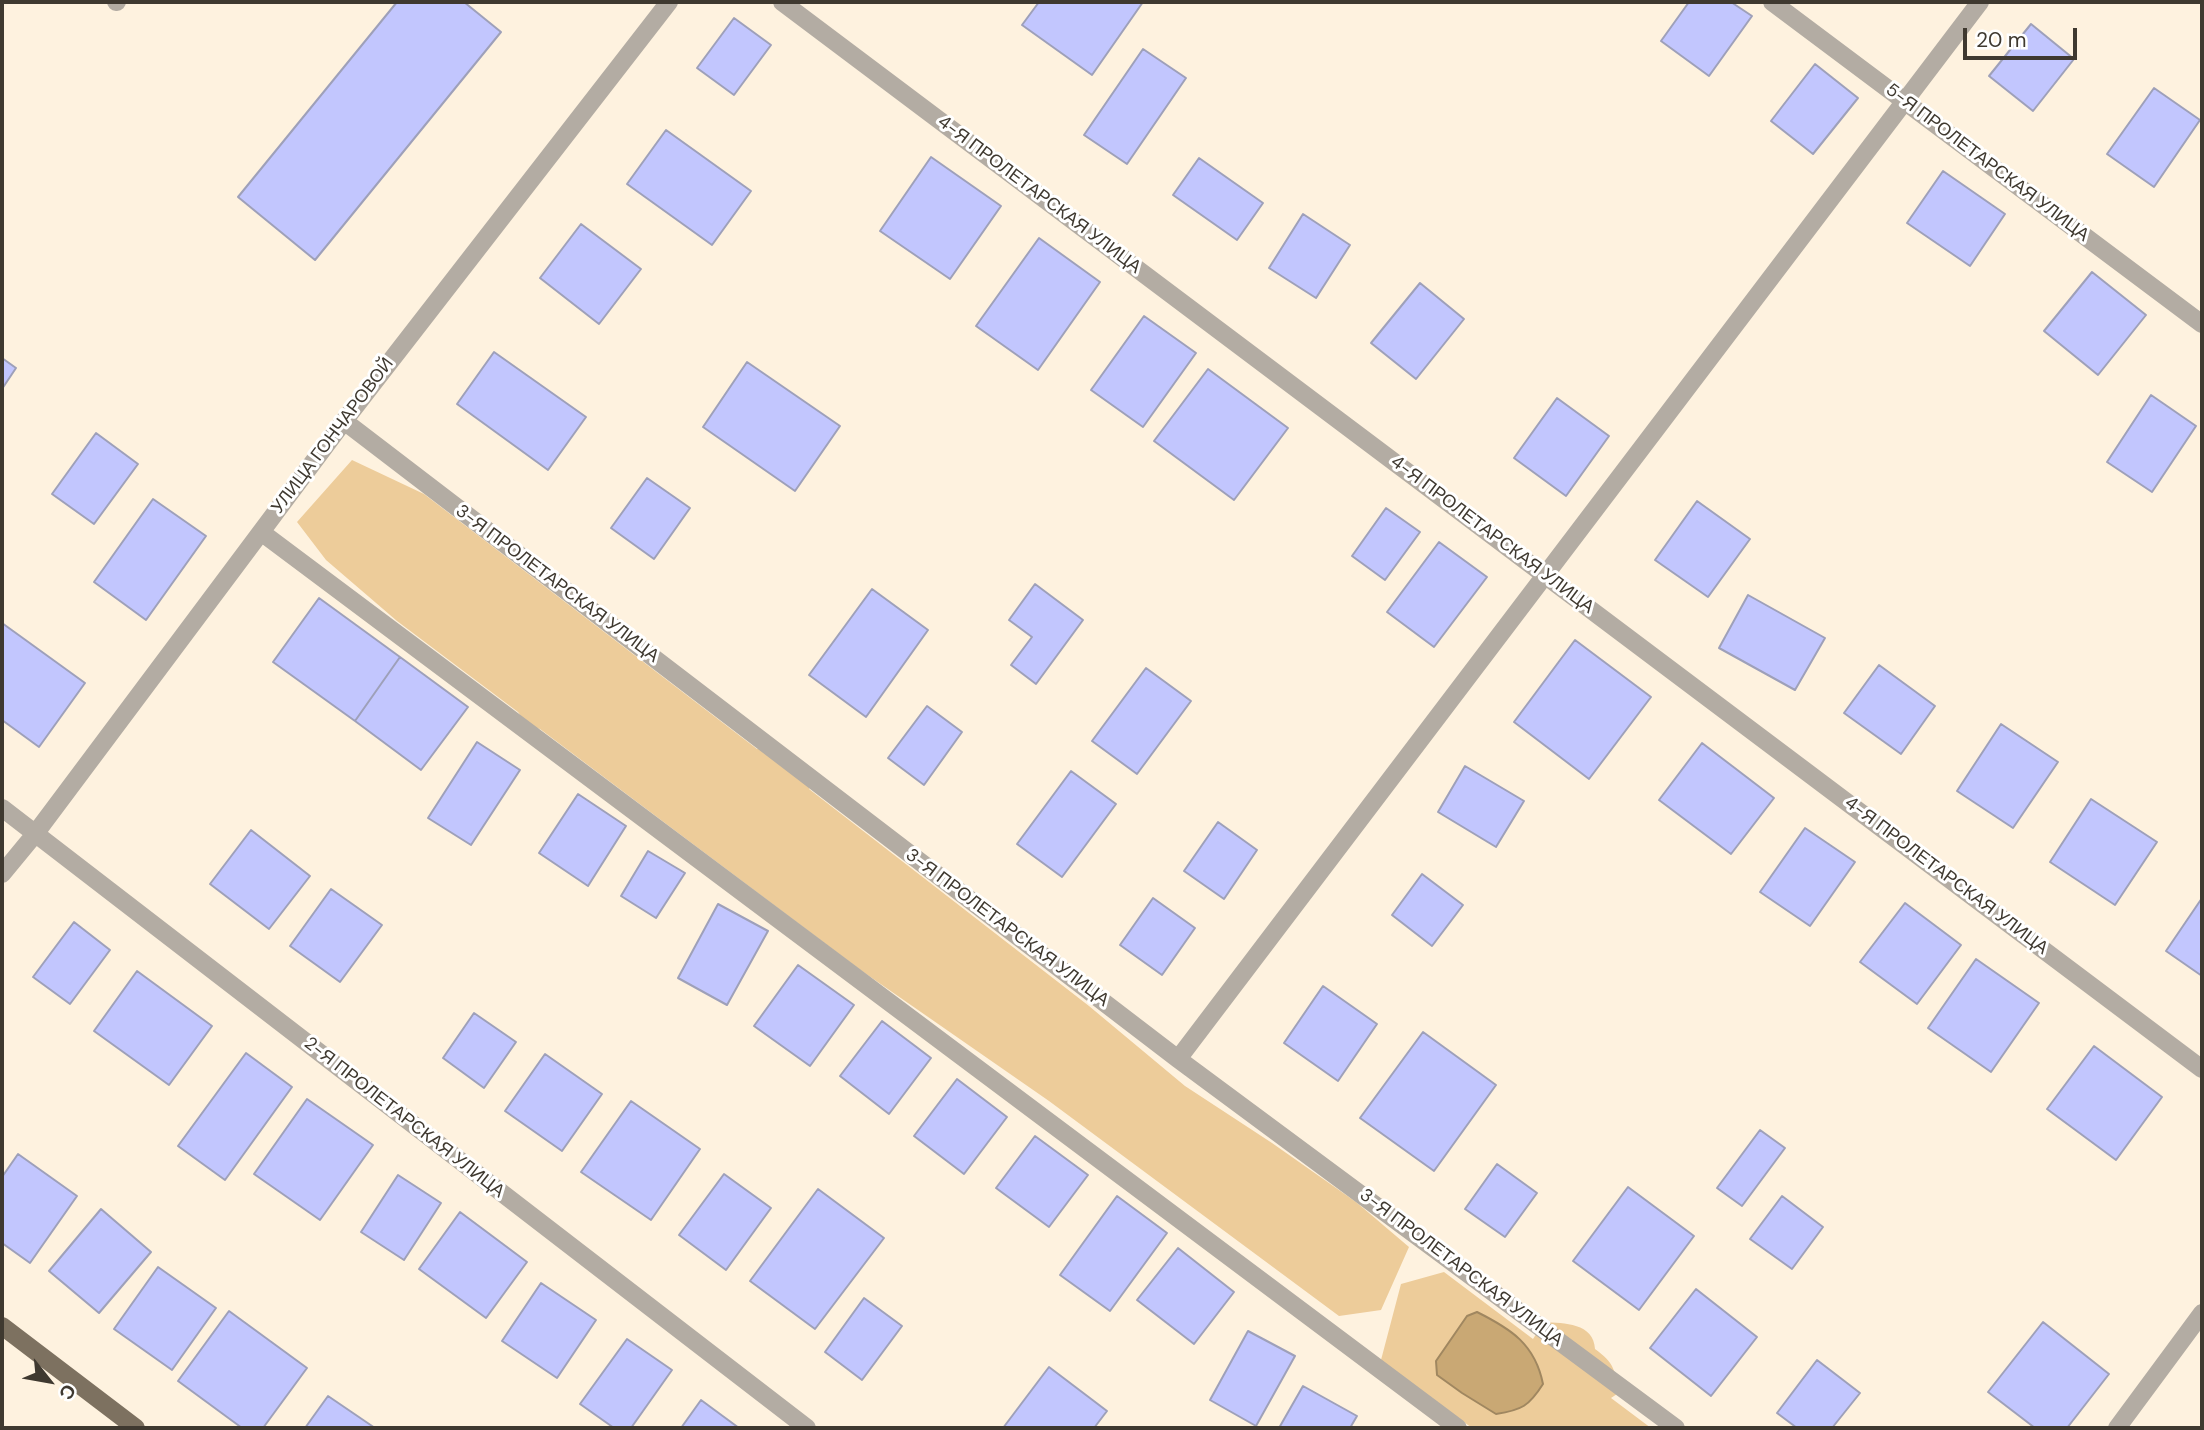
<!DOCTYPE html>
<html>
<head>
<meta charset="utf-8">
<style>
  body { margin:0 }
  #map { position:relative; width:2204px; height:1430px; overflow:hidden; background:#fef2df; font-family:"DM Sans",sans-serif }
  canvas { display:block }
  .frame { position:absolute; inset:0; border:4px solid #3f3930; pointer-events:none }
  .north { position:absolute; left:14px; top:1346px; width:70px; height:70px; -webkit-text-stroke:5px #fff; paint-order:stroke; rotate:121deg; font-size:19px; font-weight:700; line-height:28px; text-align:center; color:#3f3930 }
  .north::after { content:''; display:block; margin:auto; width:24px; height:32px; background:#3f3930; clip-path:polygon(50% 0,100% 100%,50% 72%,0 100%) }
  .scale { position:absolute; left:1963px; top:28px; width:114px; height:32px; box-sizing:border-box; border:4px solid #3f3930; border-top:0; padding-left:9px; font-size:21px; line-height:24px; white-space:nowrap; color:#3f3930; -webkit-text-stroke:5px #fff; paint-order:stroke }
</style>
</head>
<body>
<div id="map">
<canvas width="2204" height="1430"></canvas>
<div class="frame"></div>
<div class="north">С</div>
<div class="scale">20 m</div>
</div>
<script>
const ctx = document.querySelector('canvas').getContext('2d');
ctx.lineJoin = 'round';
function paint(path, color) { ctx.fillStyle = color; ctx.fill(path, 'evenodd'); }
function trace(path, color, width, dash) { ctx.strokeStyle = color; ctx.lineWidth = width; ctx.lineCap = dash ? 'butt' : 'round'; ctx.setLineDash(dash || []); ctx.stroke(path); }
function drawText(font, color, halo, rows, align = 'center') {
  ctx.font = font + ' "DM Sans",sans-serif'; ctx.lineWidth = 6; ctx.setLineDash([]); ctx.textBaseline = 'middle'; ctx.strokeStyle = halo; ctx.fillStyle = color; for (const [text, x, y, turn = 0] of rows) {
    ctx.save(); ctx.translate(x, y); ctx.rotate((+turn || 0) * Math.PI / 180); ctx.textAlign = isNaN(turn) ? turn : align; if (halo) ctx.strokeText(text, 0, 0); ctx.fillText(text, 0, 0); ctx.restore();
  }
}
paint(new Path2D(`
  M352 460 424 494 757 749H767L811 784 809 789 1089 1006 1185 1086 1272 1143 1356 1202 1409 1247 1381 1310 1339 1316 1049 1101 859 969 540 729 528 726 518 712 397 621 326 560 297 522Z
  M1444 1272 1533 1339 1544 1322C1564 1323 1594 1323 1595 1349 1614 1363 1616 1370 1617 1394L1611 1398 1651 1428H1472L1381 1360 1401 1284Z`), '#edcc9a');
const water = new Path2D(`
  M1477 1312C1511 1329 1535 1344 1543 1384 1529 1406 1522 1410 1496 1414L1462 1393 1437 1375 1436 1361 1467 1316Z`);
paint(water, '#c9a874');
trace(water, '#a08760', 2);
const building = new Path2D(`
  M397 2H464L501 32 315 260 238 197Z
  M1039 2H1143L1092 75 1022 25Z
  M1689 2H1731L1752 16 1709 76 1661 41Z
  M734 18 771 45 734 95 697 68Z
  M2031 24 2074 59 2033 111 1989 76Z
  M1143 49 1186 78 1127 164 1084 135Z
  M1815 64 1858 98 1813 154 1771 121Z
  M2154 88 2200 120 2154 187 2107 154Z
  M666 130 751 191 712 245 627 184Z
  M931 157 1001 206 950 279 880 231Z
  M1199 158 1263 203 1237 240 1173 195Z
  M1943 171 2005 214 1970 266 1907 223Z
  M1303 214 1350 245 1316 298 1269 268Z
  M581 224 641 269 599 324 540 278Z
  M1039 238 1100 282 1038 370 976 326Z
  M2092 272 2146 315 2098 375 2044 331Z
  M1420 283 1464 319 1416 379 1371 343Z
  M1144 316 1196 353 1143 427 1091 390Z
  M494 352 586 417 548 470 457 404Z
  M2 358 16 368 2 389Z
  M747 362 840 426 795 491 703 427Z
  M1208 369 1288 428 1234 500 1154 441Z
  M2151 395 2196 426 2152 492 2107 462Z
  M1557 398 1609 436 1566 496 1514 458Z
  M96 433 138 464 94 524 52 494Z
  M647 478 690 508 654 559 611 528Z
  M153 499 206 536 146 620 94 582Z
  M1697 501 1750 539 1708 597 1655 560Z
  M1386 508 1420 532 1385 580 1352 556Z
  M1439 542 1487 577 1434 647 1387 612Z
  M1035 584 1083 620 1036 684 1011 665 1032 637 1009 620Z
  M872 589 928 630 866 717 809 675Z
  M1748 595 1825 638 1795 690 1719 648Z
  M319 598 400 657 355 721 273 662Z
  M2 623 85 683 39 747 2 720Z
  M1575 640 1651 697 1589 779 1514 722Z
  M400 657 468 707 421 770 355 721Z
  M1879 665 1935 706 1901 754 1844 713Z
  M1146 668 1191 701 1137 774 1092 741Z
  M927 706 962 732 924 785 888 758Z
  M2001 724 2058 762 2013 828 1957 791Z
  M477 742 520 770 471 845 428 818Z
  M1702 743 1774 798 1731 854 1659 800Z
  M1465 766 1524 801 1496 847 1438 812Z
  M1071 771 1116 804 1062 877 1017 844Z
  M578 794 626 826 588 886 539 853Z
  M2091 799 2157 842 2115 905 2050 862Z
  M1218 822 1257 850 1224 899 1184 871Z
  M1805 828 1855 862 1810 926 1760 892Z
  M251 830 310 876 269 929 210 884Z
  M648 851 685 873 656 918 621 896Z
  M1422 874 1463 905 1432 946 1392 915Z
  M331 889 382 925 340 982 290 946Z
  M1153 898 1195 928 1162 975 1120 945Z
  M2202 898V976L2166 951Z
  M1905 903 1961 945 1917 1004 1860 962Z
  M718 904 768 931 727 1005 678 978Z
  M74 922 110 950 70 1004 33 977Z
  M1976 959 2039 1003 1991 1072 1928 1028Z
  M798 965 854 1005 810 1066 754 1026Z
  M137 971 212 1026 169 1085 94 1031Z
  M1323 986 1377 1024 1338 1081 1284 1043Z
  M474 1013 516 1042 484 1088 443 1058Z
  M882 1021 931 1058 889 1114 840 1076Z
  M1423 1032 1496 1085 1434 1171 1360 1118Z
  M2094 1046 2162 1097 2116 1160 2047 1109Z
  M246 1053 292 1087 225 1180 178 1146Z
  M545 1054 602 1094 562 1151 505 1111Z
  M957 1079 1007 1117 964 1174 914 1136Z
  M307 1099 373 1145 320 1220 254 1174Z
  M631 1101 700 1149 651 1220 581 1172Z
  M1760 1130 1785 1148 1742 1206 1717 1188Z
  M1035 1136 1088 1175 1049 1227 996 1188Z
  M18 1154 77 1196 30 1263 2 1243V1177Z
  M1497 1164 1537 1193 1505 1237 1465 1209Z
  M724 1174 771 1208 726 1270 679 1235Z
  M398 1175 441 1203 404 1260 361 1232Z
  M1628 1187 1694 1236 1639 1310 1573 1261Z
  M818 1189 884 1238 815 1329 750 1281Z
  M1117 1196 1167 1233 1110 1311 1060 1275Z
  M1782 1196 1823 1227 1792 1269 1750 1239Z
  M101 1209 151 1252 99 1313 49 1271Z
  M460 1212 527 1262 486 1318 419 1269Z
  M1178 1248 1234 1292 1194 1344 1137 1300Z
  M158 1267 216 1308 172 1370 114 1329Z
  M541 1283 596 1320 557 1378 502 1341Z
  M1696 1289 1757 1337 1711 1396 1650 1348Z
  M864 1298 902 1326 862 1380 825 1352Z
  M229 1311 307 1368 263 1428H242L178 1381Z
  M2043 1322 2109 1374 2067 1428H2035L1988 1392Z
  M1248 1331 1295 1356 1256 1426 1210 1400Z
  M627 1339 672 1370 631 1428H614L580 1404Z
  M1817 1360 1860 1393 1832 1428H1797L1777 1413Z
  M1049 1367 1107 1411 1094 1428H1003Z
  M1303 1386 1357 1416 1350 1428H1279Z
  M328 1396 375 1428H305Z
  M701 1400 739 1428H681Z`);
paint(building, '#c2c6fe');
trace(building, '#9ea0b9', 2);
trace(new Path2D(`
  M116 2H117
  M782 2 2202 1069
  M1772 2 2202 324
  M344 421 1178 1059 1676 1428
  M261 532 1458 1428
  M2 808 807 1428
  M2 874 35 834 344 421 669 2
  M1178 1059 1980 2
  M2117 1428 2202 1313`), '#b3aca3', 18);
trace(new Path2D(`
  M2 1326 136 1428`), '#7d7160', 18);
drawText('18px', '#3f3930', '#fff', [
  ["5-Я ПРОЛЕТАРСКАЯ УЛИЦА",1987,163,37],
  ["4-Я ПРОЛЕТАРСКАЯ УЛИЦА",1039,195,37],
  ["УЛИЦА ГОНЧАРОВОЙ",333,436,-53],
  ["4-Я ПРОЛЕТАРСКАЯ УЛИЦА",1492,535,37],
  ["3-Я ПРОЛЕТАРСКАЯ УЛИЦА",557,584,37],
  ["4-Я ПРОЛЕТАРСКАЯ УЛИЦА",1946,876,37],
  ["3-Я ПРОЛЕТАРСКАЯ УЛИЦА",1007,928,37],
  ["2-Я ПРОЛЕТАРСКАЯ УЛИЦА",404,1118,38],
  ["3-Я ПРОЛЕТАРСКАЯ УЛИЦА",1461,1268,37]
]);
</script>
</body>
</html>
